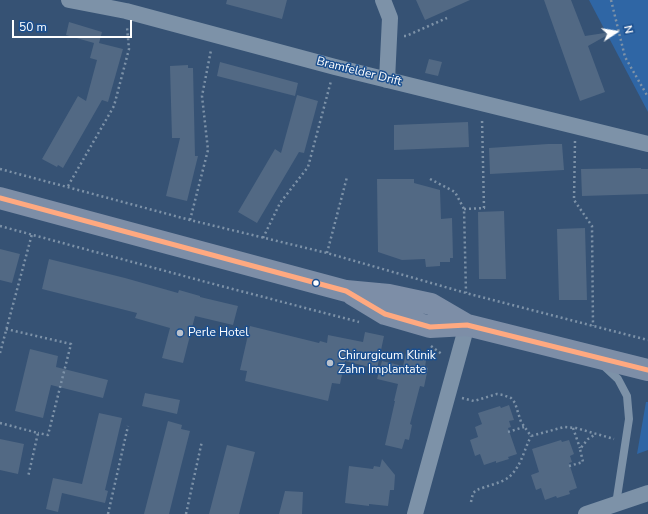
<!DOCTYPE html>
<html>
<head>
<meta charset="utf-8">
<style>
  body { margin:0 }
  #map { position:relative; width:648px; height:514px; overflow:hidden; background:#365274; font-family:"Nunito Sans",sans-serif }
  canvas { display:block }
  .north { position:absolute; left:596px; top:12px; width:40px; height:40px; -webkit-text-stroke:3px #1b4f8f; paint-order:stroke; rotate:78deg; font-size:11px; font-weight:700; line-height:16px; text-align:center; color:#fff }
  .north::after { content:''; display:block; margin:auto; width:14px; height:18px; background:#fff; clip-path:polygon(50% 0,100% 100%,50% 72%,0 100%) }
  .scale { position:absolute; left:12px; top:20px; width:120px; height:18px; box-sizing:border-box; border:2px solid #fff; border-top:0; padding-left:5px; font-size:12px; line-height:14px; white-space:nowrap; color:#fff; -webkit-text-stroke:3px #1b4f8f; paint-order:stroke }
</style>
</head>
<body>
<div id="map">
<canvas width="648" height="514"></canvas>
<div class="north">N</div>
<div class="scale">50 m</div>
</div>
<script>
const ctx = document.querySelector('canvas').getContext('2d');
ctx.lineJoin = 'round';
function paint(path, color) { ctx.fillStyle = color; ctx.fill(path, 'evenodd'); }
function trace(path, color, width, dash) { ctx.strokeStyle = color; ctx.lineWidth = width; ctx.lineCap = dash ? 'butt' : 'round'; ctx.setLineDash(dash || []); ctx.stroke(path); }
function drawText(font, color, halo, rows, align = 'center') {
  ctx.font = font + ' "Nunito Sans",sans-serif'; ctx.lineWidth = 3; ctx.setLineDash([]); ctx.textBaseline = 'middle'; ctx.strokeStyle = halo; ctx.fillStyle = color; for (const [text, x, y, turn = 0] of rows) {
    ctx.save(); ctx.translate(x, y); ctx.rotate((+turn || 0) * Math.PI / 180); ctx.textAlign = isNaN(turn) ? turn : align; if (halo) ctx.strokeText(text, 0, 0); ctx.fillText(text, 0, 0); ctx.restore();
  }
}
paint(new Path2D(`
  M589 0H648V112Z
  M646 402H648V450L637 454Z`), '#2f66a5');
paint(new Path2D(`
  M227 0H287L282 19 226 4Z
  M416 0H470L425 20Z
  M544 0H571L585 36 611 32V33L588 46 605 92 580 101Z
  M69 22 102 32 99 43 123 49 108 102 102 100 63 168 58 165 57 167 42 159 78 96 86 101 97 60 90 58 94 43 66 35Z
  M429 59 442 62 438 76 425 73Z
  M220 62 298 83 295 96 217 76Z
  M188 65V68H193L195 156H198L187 201 166 196 180 138H172L170 66Z
  M297 95 318 101 304 153 299 152 257 223 238 212 275 149 281 153Z
  M468 122 469 147 394 150V125Z
  M548 144H562L564 170 490 174 489 148Z
  M641 168V169H648V194L582 196 581 169Z
  M377 179H414V183L440 190 441 219 452 218 453 258H450V262H440V266L426 267 425 259 402 260 378 252Z
  M504 211 506 279H479L478 212Z
  M585 228 587 300H559L557 229Z
  M0 249 20 254 12 283 0 280Z
  M49 259 125 278 178 293 179 290 200 296V297L238 306 233 325 195 316 183 363 162 358 170 328 135 318 137 313 42 289Z
  M250 326 319 343 320 341 327 343 328 335 363 342 365 332 384 336 377 369 345 361 340 384 332 383 328 401 245 381 247 371 240 370Z
  M30 349 58 356 56 367 108 380 103 398 51 385 43 418 15 411Z
  M407 349 427 354 425 367 428 368 424 387 420 386 410 424 412 425 409 440 405 439 402 449 385 445 395 401H394L398 384 377 379 382 361 403 366Z
  M145 393 180 400 177 414 142 406Z
  M509 405 514 420 509 421 511 427 508 428 517 454 508 457 509 459 496 463V461L484 465 480 454 475 456 470 440 478 437 475 427 482 424 478 413 500 406 501 408Z
  M99 413 122 418 105 490 108 491 105 503 62 493 58 512 46 509 53 478 82 484Z
  M168 421 182 425 181 429 190 431 180 470 169 514H144Z
  M0 439 24 444 18 474 0 470Z
  M561 440 562 442 569 440 574 454 570 456 572 462 569 463 577 488 569 491 570 494 557 498 556 496 545 500 541 488 536 490 531 475 539 472 532 449Z
  M227 445 255 452 239 514H209Z
  M382 459 395 475 394 490H390L388 506 369 504V506L345 503 349 466 373 469 374 466 380 467Z
  M285 491 303 492 302 514H279Z`), '#526984');
trace(new Path2D(`
  M611 0 625 57 648 97
  M404 36H406L447 18
  M575 141 574 200 592 226 593 326
  M0 169 190 220 327 253 466 293 648 340
  M430 179 455 192 464 209 466 293
  M68 186 114 106 129 49 127 27
  M464 209 484 208 482 119
  M190 220 208 150 202 96 211 50
  M0 226 206 282 359 322
  M263 238 280 203 308 167 331 81
  M327 253 347 177
  M6 329 71 344 48 435 38 433
  M431 346 443 355
  M0 353 32 234
  M462 398 474 401 497 394 503 395 511 398 515 403 521 422 531 436 564 427 576 428 614 439
  M0 423 38 433 28 477
  M573 428 580 448
  M508 432 524 427
  M569 466 583 462 580 449 588 439 596 434
  M471 502 473 493 477 490C486 486 502 483 509 477 521 467 524 450 531 436
  M108 514 128 426
  M186 514 202 441`), '#7d92a8', 2.5, [2, 3]);
trace(new Path2D(`
  M603 365 618 379 627 396 629 419 616 504`), '#7d92a8', 8);
trace(new Path2D(`
  M69 0 126 11 335 67 648 144
  M383 0 390 18 387 80
  M415 514 467 325
  M586 514 648 493`), '#7d92a8', 16);
trace(new Path2D(`
  M0 198 346 291 389 295 431 304 467 325 648 370
  M352 294 385 314 430 327 467 325`), '#7d8ea7', 22);
trace(new Path2D(`
  M0 198 346 291 385 314 430 327 467 325 648 370`), '#ffa980', 5);
for (const [x, y, r, color] of [
  [316,283,3.5,"#fff"],
  [180,333,4,"#b9c2ce"],
  [330,363,4,"#b9c2ce"]
]) { const dot = new Path2D(); dot.arc(x, y, r, 0, 2 * Math.PI); ctx.fillStyle = color; ctx.fill(dot); trace(dot, '#1b4f8f', 1.5); }
drawText('12px', '#fff', '#1b4f8f', [
  ["Bramfelder Drift",359,72,14]
]);
drawText('12px', '#fff', '#1b4f8f', [
  ["Perle Hotel",188,333],
  ["Chirurgicum Klinik",338,356],
  ["Zahn Implantate",338,370]
], 'left');
</script>
</body>
</html>
